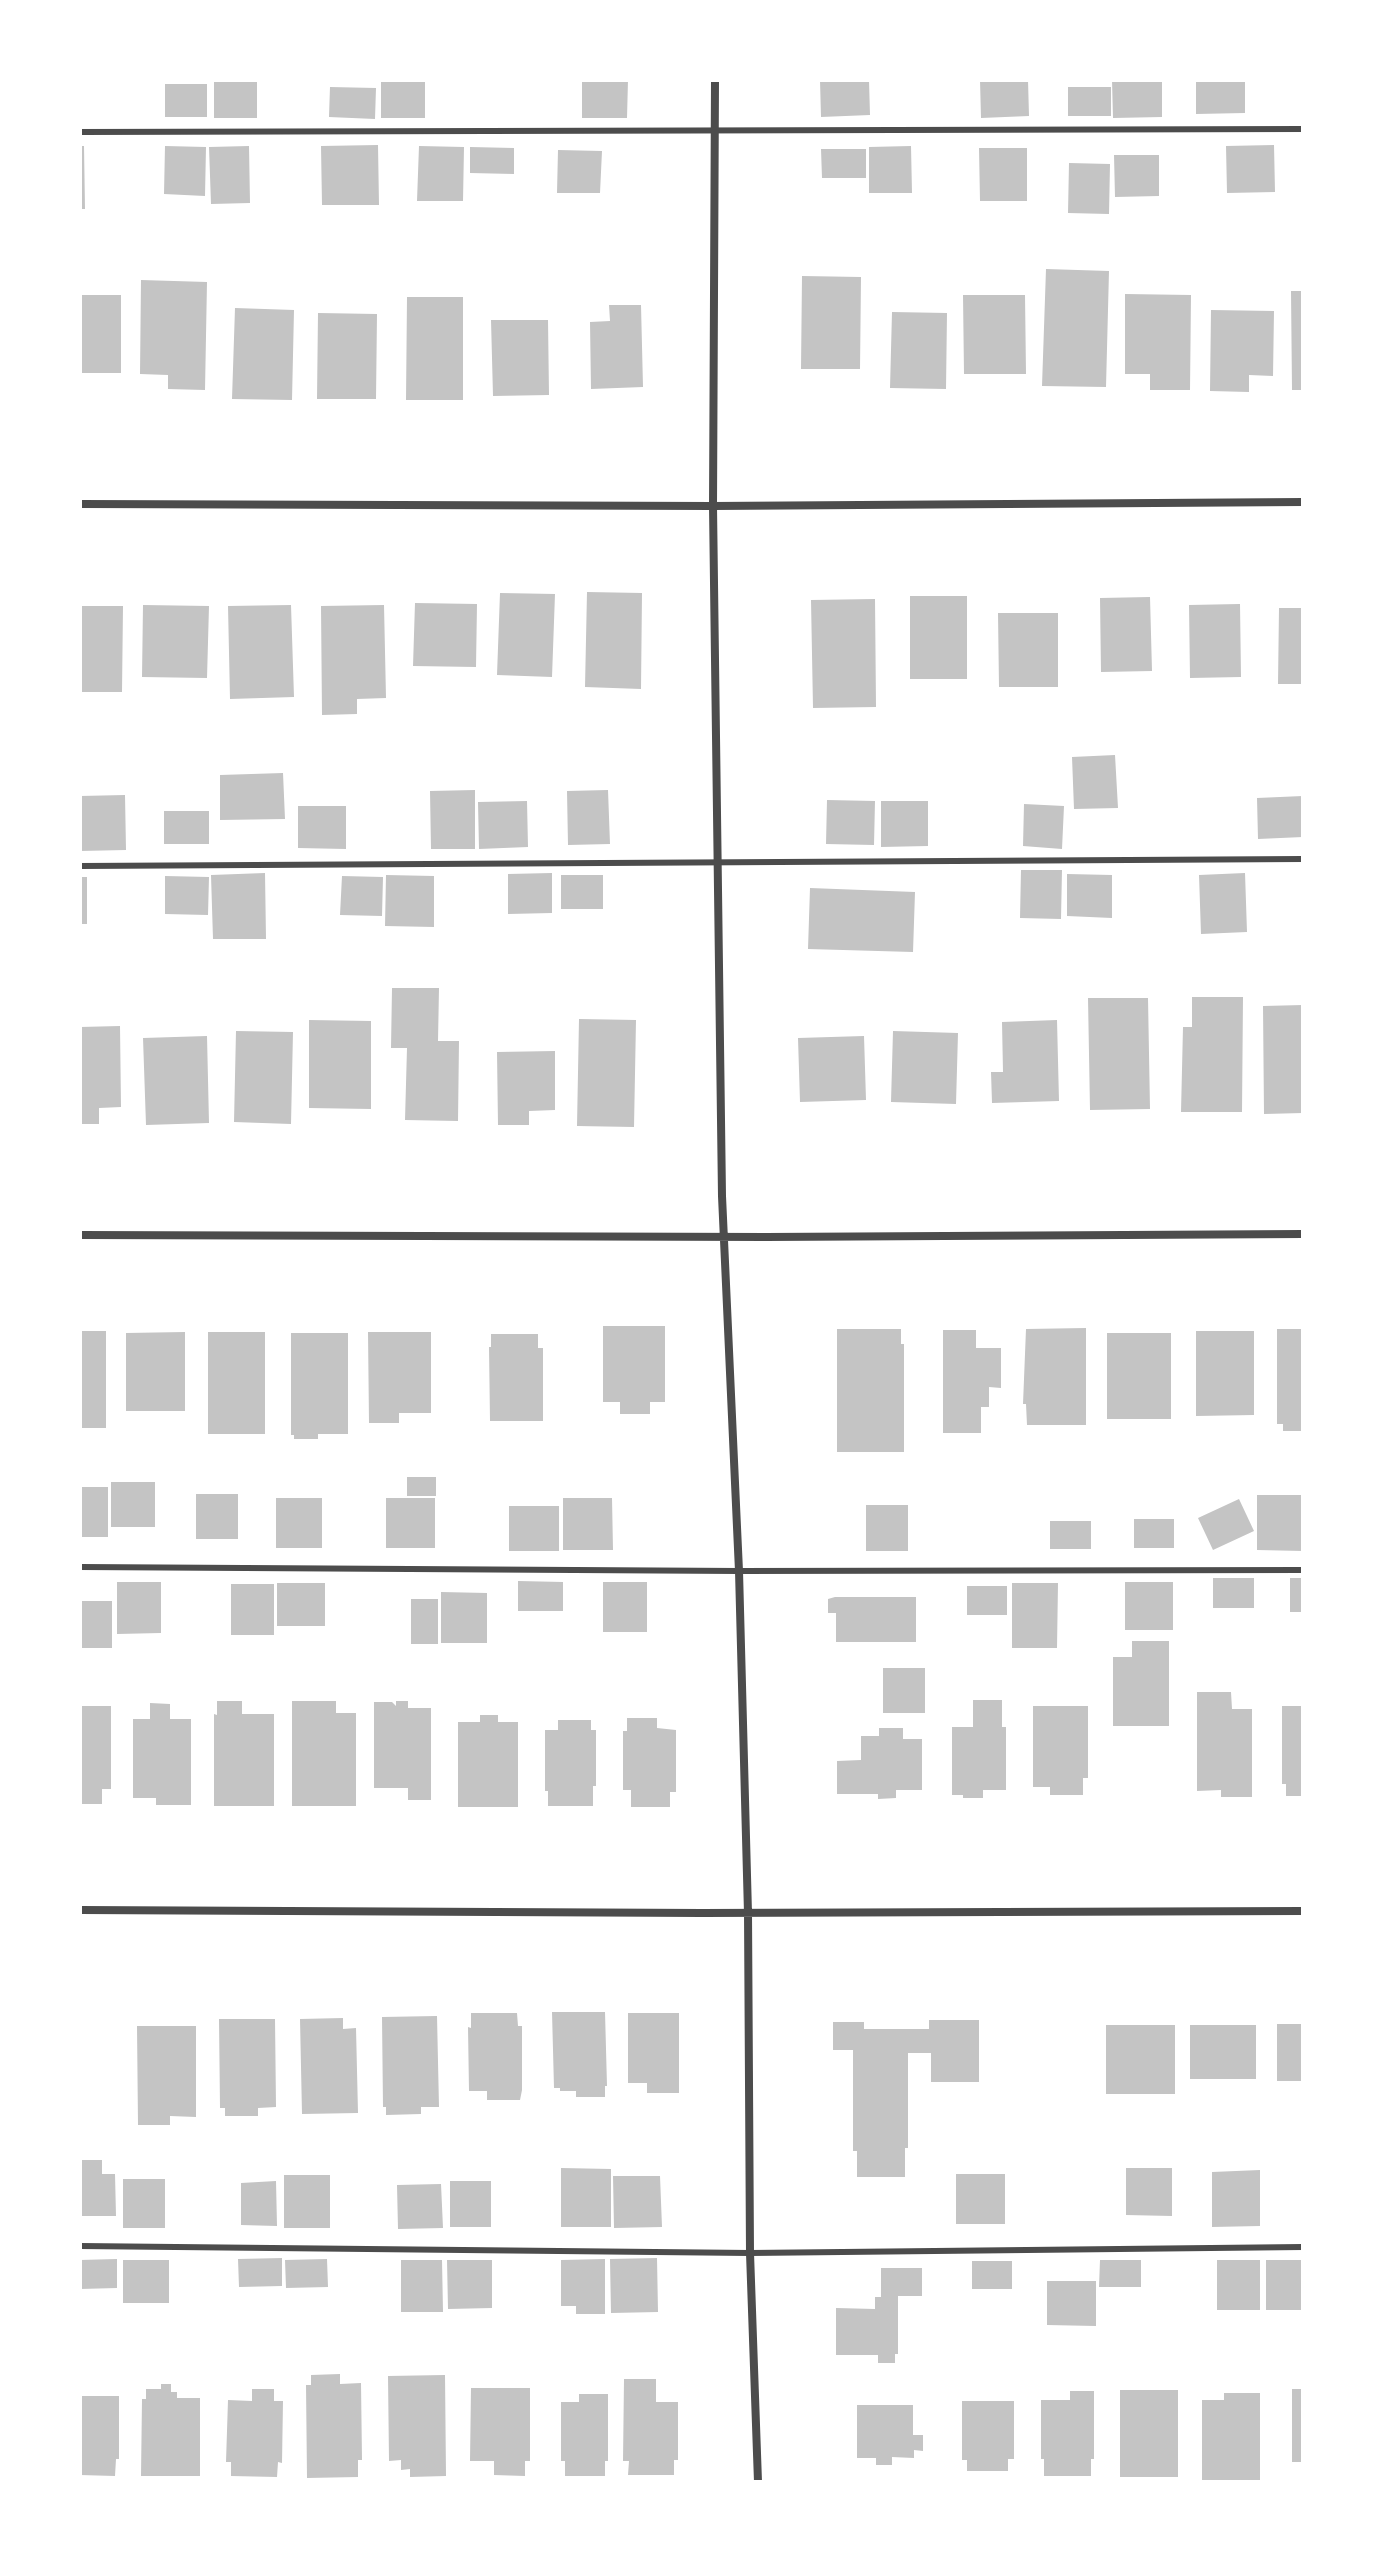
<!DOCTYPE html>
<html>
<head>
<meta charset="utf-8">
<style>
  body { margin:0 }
  #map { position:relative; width:1383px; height:2562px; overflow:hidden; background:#fff; font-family:Inter,sans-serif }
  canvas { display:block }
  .frame { position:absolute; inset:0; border:82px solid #fff; pointer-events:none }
</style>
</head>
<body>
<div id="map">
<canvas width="1383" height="2562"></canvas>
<div class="frame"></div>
</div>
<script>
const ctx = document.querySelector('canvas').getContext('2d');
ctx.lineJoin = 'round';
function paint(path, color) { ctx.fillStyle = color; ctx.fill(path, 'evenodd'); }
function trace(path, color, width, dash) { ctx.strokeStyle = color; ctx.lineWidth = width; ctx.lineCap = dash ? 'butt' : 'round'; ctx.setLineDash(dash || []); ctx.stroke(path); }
paint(new Path2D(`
  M381 80H425V118H381Z
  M582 80H628L627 118H582Z
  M820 80H869L870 115 821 117Z
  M980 80H1028L1029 116 981 118Z
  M1112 80H1162V117L1113 118Z
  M1196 80H1245V113L1196 114Z
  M214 81H257V118H214Z
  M165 84H207V117H165Z
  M330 87 376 88 375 119 329 117Z
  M1068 87H1111V116H1068Z
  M378 145 379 205H322L321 146Z
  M1274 145 1275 192 1227 193 1226 146Z
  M80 146H84L85 209H80Z
  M165 146 206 147 205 196 164 194Z
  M249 146 250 203 211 204 209 147Z
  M419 146 464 147 463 201H417Z
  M911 146 912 193H869V147Z
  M470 147 514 148V174L470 173Z
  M979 148H1027V201H980Z
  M821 149H866V178H822Z
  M558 150 602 151 600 193H557Z
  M1114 155H1159V196L1115 197Z
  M1069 163 1110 164 1109 214 1068 213Z
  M1046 269 1109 271 1106 387 1042 386Z
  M802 276 861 277 860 369H801Z
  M141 280 207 282 205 390 168 389V375L140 374Z
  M1291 291H1303V390H1292Z
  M1125 294 1191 295 1190 390H1150V374H1125Z
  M80 295H121V373H80Z
  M963 295H1025L1026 374H964Z
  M407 297H463V400H406Z
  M609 305H641L643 387 591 389 590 322 610 321Z
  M235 308 294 310 292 400 232 399Z
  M1211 310 1274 311 1273 376 1249 375V392L1210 391Z
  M892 312 947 313 946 389 890 388Z
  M318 313 377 314 376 399H317Z
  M491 320H548L549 395 493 396Z
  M587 592 642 593 641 689 585 687Z
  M500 593 555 594 552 677 497 675Z
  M910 596H967V679H910Z
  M1150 597 1152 671 1101 672 1100 598Z
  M875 599 876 707 813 708 811 600Z
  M415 603 477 604 476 667 413 666Z
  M1240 604 1241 677 1190 678 1189 605Z
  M143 605 209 606 207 678 142 677Z
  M291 605 294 697 230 699 228 606Z
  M384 605 386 698 357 699V714L322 715 321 606Z
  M80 606H123L122 692H80Z
  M1279 608H1303V684H1278Z
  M998 613H1058V687H999Z
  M1115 755 1118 808 1074 809 1072 757Z
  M283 773 285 819 220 820V775Z
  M475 790V849H431L430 791Z
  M608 790 610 844 568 845 567 791Z
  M125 795 126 850 80 851V796Z
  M1303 796V837L1258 839 1257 798Z
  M827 800 875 801 874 845 826 844Z
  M527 801 528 847 479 849 478 802Z
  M881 801H928V846L881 847Z
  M1024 804 1064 806 1062 849 1023 846Z
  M298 806H346V849L298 848Z
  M164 811H209V844H164Z
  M1021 870H1062L1061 919 1020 918Z
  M265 873 266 939H213L211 875Z
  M552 873V913L508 914V874Z
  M1245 873 1247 932 1201 934 1199 875Z
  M1067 874 1112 875V918L1067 916Z
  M386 875 434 876V927L385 926Z
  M561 875H603V909H561Z
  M165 876 209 877 208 915 165 914Z
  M342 876 383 877 382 916 340 915Z
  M80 877H87V924H80Z
  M810 888 915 892 913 952 808 949Z
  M392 988H439L438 1041H459L458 1121 405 1120 407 1048H391Z
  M1192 997H1243L1242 1112H1181L1183 1027H1192Z
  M1088 998H1148L1150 1109 1090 1110Z
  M1303 1005V1113L1264 1114 1263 1006Z
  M579 1019 636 1020 634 1127 577 1126Z
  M309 1020 371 1021V1109L309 1108Z
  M1057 1020 1059 1101 992 1103 991 1072H1003L1002 1022Z
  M120 1026 121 1107 99 1108V1124H80V1027Z
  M236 1031 293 1032 291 1124 234 1122Z
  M893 1031 958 1033 956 1104 891 1102Z
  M207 1036 209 1123 146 1125 143 1038Z
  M864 1036 866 1100 800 1102 798 1038Z
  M555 1051V1110L529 1111V1125H498L497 1052Z
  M603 1326H665V1402H650V1414H620V1402H603Z
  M1086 1328V1425H1027L1026 1404H1023L1026 1329Z
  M837 1329H901V1344H904V1452H837Z
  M1277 1329H1303V1431H1283V1424H1277Z
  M943 1330H976V1348H1001V1388L989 1387V1407H981V1433H943Z
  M80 1331H106V1428H80Z
  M1196 1331H1254V1415L1196 1416Z
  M185 1332V1411H126V1333Z
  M208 1332H265V1434H208Z
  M368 1332H431V1413H399V1423H369Z
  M291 1333H348V1434H318V1439H294V1435H291Z
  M1107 1333H1171V1419H1107Z
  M491 1334H538V1348H543V1421H490L489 1347H491Z
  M407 1477H436V1496H407Z
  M111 1482H155V1527H111Z
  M80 1487H108V1537H80Z
  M196 1494H238V1539H196Z
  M1257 1495H1303V1551L1257 1550Z
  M276 1498H322V1548H276Z
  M386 1498H435V1548H386Z
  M563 1498H612L613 1550H563Z
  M1239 1499 1254 1531 1213 1550 1198 1518Z
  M866 1505H908V1551H866Z
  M509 1506H559V1551H509Z
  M1134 1519H1174V1548H1134Z
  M1050 1521H1091V1549H1050Z
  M1213 1578H1254V1608H1213Z
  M1290 1578H1303V1612H1290Z
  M518 1581 563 1582V1611H518Z
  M117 1582H161V1633L117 1634Z
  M603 1582H647V1632H603Z
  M1125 1582H1173V1630H1125Z
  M277 1583H325V1626H277Z
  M1012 1583H1058L1057 1648H1012Z
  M231 1584H274V1635H231Z
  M967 1586H1007V1615H967Z
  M441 1592 487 1593V1643H441Z
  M835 1597H916V1642H836V1613H828V1599Z
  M411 1599H438V1644H411Z
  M80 1601H112V1648H80Z
  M1132 1641H1169V1726H1113V1657H1132Z
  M883 1668H925V1713H883Z
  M1197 1692H1231L1232 1709H1252V1797H1221V1790L1197 1791Z
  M973 1700H1002V1727H1006V1790H983V1798H963V1795H952V1727H973Z
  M217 1701H242V1714H274V1806H214V1714L217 1715Z
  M292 1701H336V1713H356V1806H292Z
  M396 1701H408V1708H431V1800H408V1788H374V1702H392L396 1706Z
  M150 1703 170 1704V1719H191V1805H156V1798H133V1719H150Z
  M80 1706H111V1789H102V1804H80Z
  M1033 1706H1088V1778H1083V1795H1050V1787H1033Z
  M1282 1706H1303V1796H1286V1784H1282Z
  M480 1715H498V1722H518V1807H458V1722H480Z
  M627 1718H657V1728L676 1730V1792H670V1807H631V1790H623V1731H627Z
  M558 1720H591V1730H596V1786H593V1806H548V1791H545V1730H558Z
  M879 1728H903V1739H922V1790H896V1798L878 1799V1794H837V1761L861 1760V1736H879Z
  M552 2012H605L607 2086H605V2097H576V2091H560V2088H554Z
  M471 2013H517L518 2026H522V2090L520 2100H487V2091H469L468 2027 471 2028Z
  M628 2013H679V2093H647V2083H628Z
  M437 2016 439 2107H421V2114L386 2115V2107H383L382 2017Z
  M343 2018V2029L356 2028 358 2113 302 2114 300 2019Z
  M219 2019H275L276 2107 258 2108V2116H225V2108H220Z
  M929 2020H979V2082H931V2053H908V2148H905V2177H857V2151H853V2050H833V2022H864V2029H929Z
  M1277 2024H1303V2081H1277Z
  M1106 2025H1175V2094H1106Z
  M1190 2025H1256V2079H1190Z
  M137 2026H196V2117L170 2116V2125H138Z
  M80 2160H102V2174H115L116 2216H80Z
  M561 2168 611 2169V2227H561Z
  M1126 2168H1172V2216L1126 2215Z
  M1260 2170V2226L1212 2227V2172Z
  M956 2174H1005V2224H956Z
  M284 2175H330V2228H284Z
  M613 2176H660L662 2227 614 2228Z
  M123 2179H165V2228H123Z
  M276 2181 277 2226 241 2225V2183Z
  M450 2181H491V2227H450Z
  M441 2184 443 2228 398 2229 397 2185Z
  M282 2258V2286L239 2287 238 2259Z
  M657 2258 658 2312 611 2313 610 2259Z
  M117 2259V2288L80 2289V2260Z
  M327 2259 328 2287 286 2288 285 2260Z
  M605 2259V2314H576V2306H561V2260Z
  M123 2260H169V2303H123Z
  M401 2260H442L443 2312H401Z
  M447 2260H492V2308L448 2309Z
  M1100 2260H1141V2287H1099Z
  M1217 2260H1260V2310H1217Z
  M1266 2260H1303V2310H1266Z
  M972 2261H1012V2289H972Z
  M881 2268H922V2296H898V2354H895V2363H878V2355H836V2308L875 2309V2297H881Z
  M1047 2281H1096V2326L1047 2325Z
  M340 2374V2384L361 2383 362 2460H358V2477L307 2478 306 2385H311V2375Z
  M445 2375 446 2476 410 2477V2469L401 2470V2460L389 2461 388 2376Z
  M624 2379H656V2402H678V2460H674V2475H628L629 2461H623Z
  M161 2384H171V2392H177V2398H200V2476H141L142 2399H146V2389H161Z
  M471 2388H530V2461H525V2476L494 2475V2461H470Z
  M252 2389H274V2401H283L282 2463 278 2462 277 2477 231 2476V2462H226L228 2400 252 2401Z
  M1292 2389H1303V2462H1292Z
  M1120 2390H1178V2477H1120Z
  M1070 2391H1094V2459H1091V2476H1044V2459H1041V2400H1070Z
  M1224 2393H1260V2480H1202V2400H1224Z
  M579 2394H608V2461H605V2476H565V2461H561V2402H579Z
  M80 2396H119V2459H116L115 2476 80 2475Z
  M962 2401H1014V2459H1008V2471H967V2460H962Z
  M857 2405H913V2435H923V2451L914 2450V2458L892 2457V2465H876V2458H857Z`), '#c4c4c4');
trace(new Path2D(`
  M80 132 1303 129
  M80 866 1303 859
  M80 1567 739 1571 1303 1570
  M80 2246 750 2253 1303 2247`), '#4c4c4c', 6);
trace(new Path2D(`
  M715 80 713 506 722 1196 739 1571 748 1913 750 2253 758 2482
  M80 504 713 506 1303 502
  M80 1235 766 1237 1303 1234
  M80 1910 702 1913 1303 1911`), '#4c4c4c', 8);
</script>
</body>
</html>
